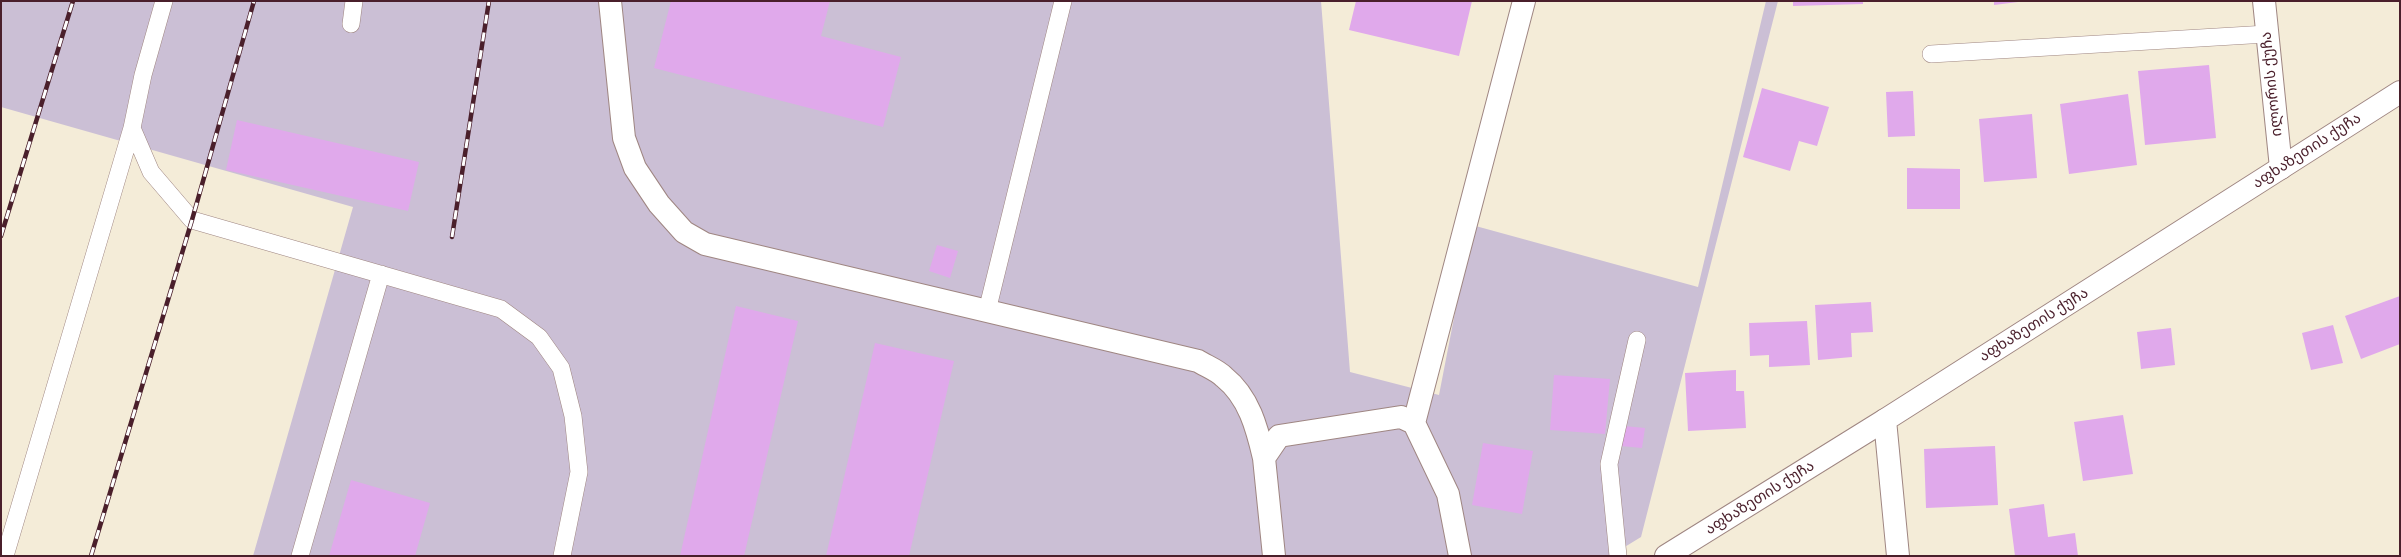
<!DOCTYPE html>
<html>
<head>
<meta charset="utf-8">
<style>
  body { margin:0 }
  #map { position:relative; width:2401px; height:557px; overflow:hidden; background:#f4ecd8; font-family:"Patrick Hand",sans-serif }
  canvas { display:block }
  .frame { position:absolute; inset:0; border:2px solid #4a1f2b; pointer-events:none }
</style>
</head>
<body>
<div id="map">
<canvas width="2401" height="557"></canvas>
<div class="frame"></div>
</div>
<script>
const ctx = document.querySelector('canvas').getContext('2d');
ctx.lineJoin = 'round';
function paint(path, color) { ctx.fillStyle = color; ctx.fill(path, 'evenodd'); }
function trace(path, color, width, dash) { ctx.strokeStyle = color; ctx.lineWidth = width; ctx.lineCap = dash ? 'butt' : 'round'; ctx.setLineDash(dash || []); ctx.stroke(path); }
function drawText(font, color, halo, rows, align = 'center') {
  ctx.font = font + ' "Patrick Hand","Noto Sans Georgian",sans-serif'; ctx.lineWidth = 3.5; ctx.setLineDash([]); ctx.textBaseline = 'middle'; ctx.strokeStyle = halo; ctx.fillStyle = color; for (const [text, x, y, turn = 0] of rows) {
    ctx.save(); ctx.translate(x, y); ctx.rotate((+turn || 0) * Math.PI / 180); ctx.textAlign = isNaN(turn) ? turn : align; if (halo) ctx.strokeText(text, 0, 0); ctx.fillText(text, 0, 0); ctx.restore();
  }
}
paint(new Path2D(`
  M1 1H1321L1350 372 1439 395 1472 225 1698 287 1766 1H1778L1641 537 1610 556H253L353 207 1 107Z`), '#cbbfd5');
paint(new Path2D(`
  M671 1H830L821 36 901 57 883 127 654 68Z
  M1356 1H1472L1459 56 1349 30Z
  M1793 1H1863V4L1793 6Z
  M1994 1H2018V2L1994 5Z
  M2209 65 2216 138 2145 145 2138 71Z
  M1762 88 1829 107 1817 146 1799 141 1790 171 1743 157Z
  M1913 91 1915 136 1888 137 1886 92Z
  M2128 94 2137 165 2069 174 2060 104Z
  M2032 114 2037 178 1984 182 1979 119Z
  M237 120 419 162 408 211 226 170Z
  M1907 168 1960 169V209H1907Z
  M937 245 958 251 950 278 929 271Z
  M2400 296V344L2361 359 2345 316Z
  M1871 302 1873 332 1851 333 1852 357 1818 360 1815 305Z
  M736 306 798 321 744 556H680Z
  M1807 321 1810 365 1769 367V355L1750 356 1749 323Z
  M2333 325 2343 363 2311 370 2302 333Z
  M2171 328 2175 365 2141 369 2137 332Z
  M875 343 954 361 909 556H826Z
  M1736 370V391H1744L1746 428 1688 431 1685 373Z
  M1554 375 1610 379 1605 434 1550 430Z
  M2123 415 2133 474 2083 481 2074 422Z
  M1624 426 1645 428 1642 448 1621 446Z
  M1483 443 1533 451 1522 514 1472 505Z
  M1995 446 1998 505 1926 508 1924 449Z
  M351 480 430 503 415 556H329Z
  M2044 504 2048 537 2075 533 2078 556H2015L2009 509Z`), '#e0a9eb');
const service = new Path2D(`
  M164 1 143 75 132 128 151 172 192 220 501 309 539 337 561 368 573 416 579 472 562 556
  M351 24 354 1
  M1931 54 2267 34
  M987 311 1063 1
  M5 556 132 128
  M300 556 381 274
  M1618 556 1609 464 1637 340`);
const minor = new Path2D(`
  M610 1 624 138 635 168 659 204 684 232 705 244 1198 361C1206 366 1217 370 1224 377 1249 397 1257 428 1264 458
  M2264 1 2281 168
  M1414 423 1524 1
  M1274 556 1264 458 1279 436 1401 417 1414 423 1448 494 1460 556
  M1666 556 1885 420`);
const tertiary = new Path2D(`
  M1898 556 1885 420 2400 92`);
trace(service, '#9f8682', 18);
trace(minor, '#9f8682', 24);
trace(tertiary, '#9f8682', 24);
trace(service, '#fff', 17);
trace(minor, '#fff', 22);
trace(tertiary, '#fff', 22);
const rail = new Path2D(`
  M1 236 73 1
  M452 237 489 1
  M91 556 192 220 254 1`);
trace(rail, '#4a1f2b', 4.5);
trace(rail, '#fff', 3, [9]);
drawText('15px', '#4a1f2b', '#fff', [
  ["ილორის ქუჩა",2272,84,-96],
  ["აფხაზეთის ქუჩა",2307,151,-33],
  ["აფხაზეთის ქუჩა",2034,325,-32],
  ["აფხაზეთის ქუჩა",1760,498,-32]
]);
</script>
</body>
</html>
